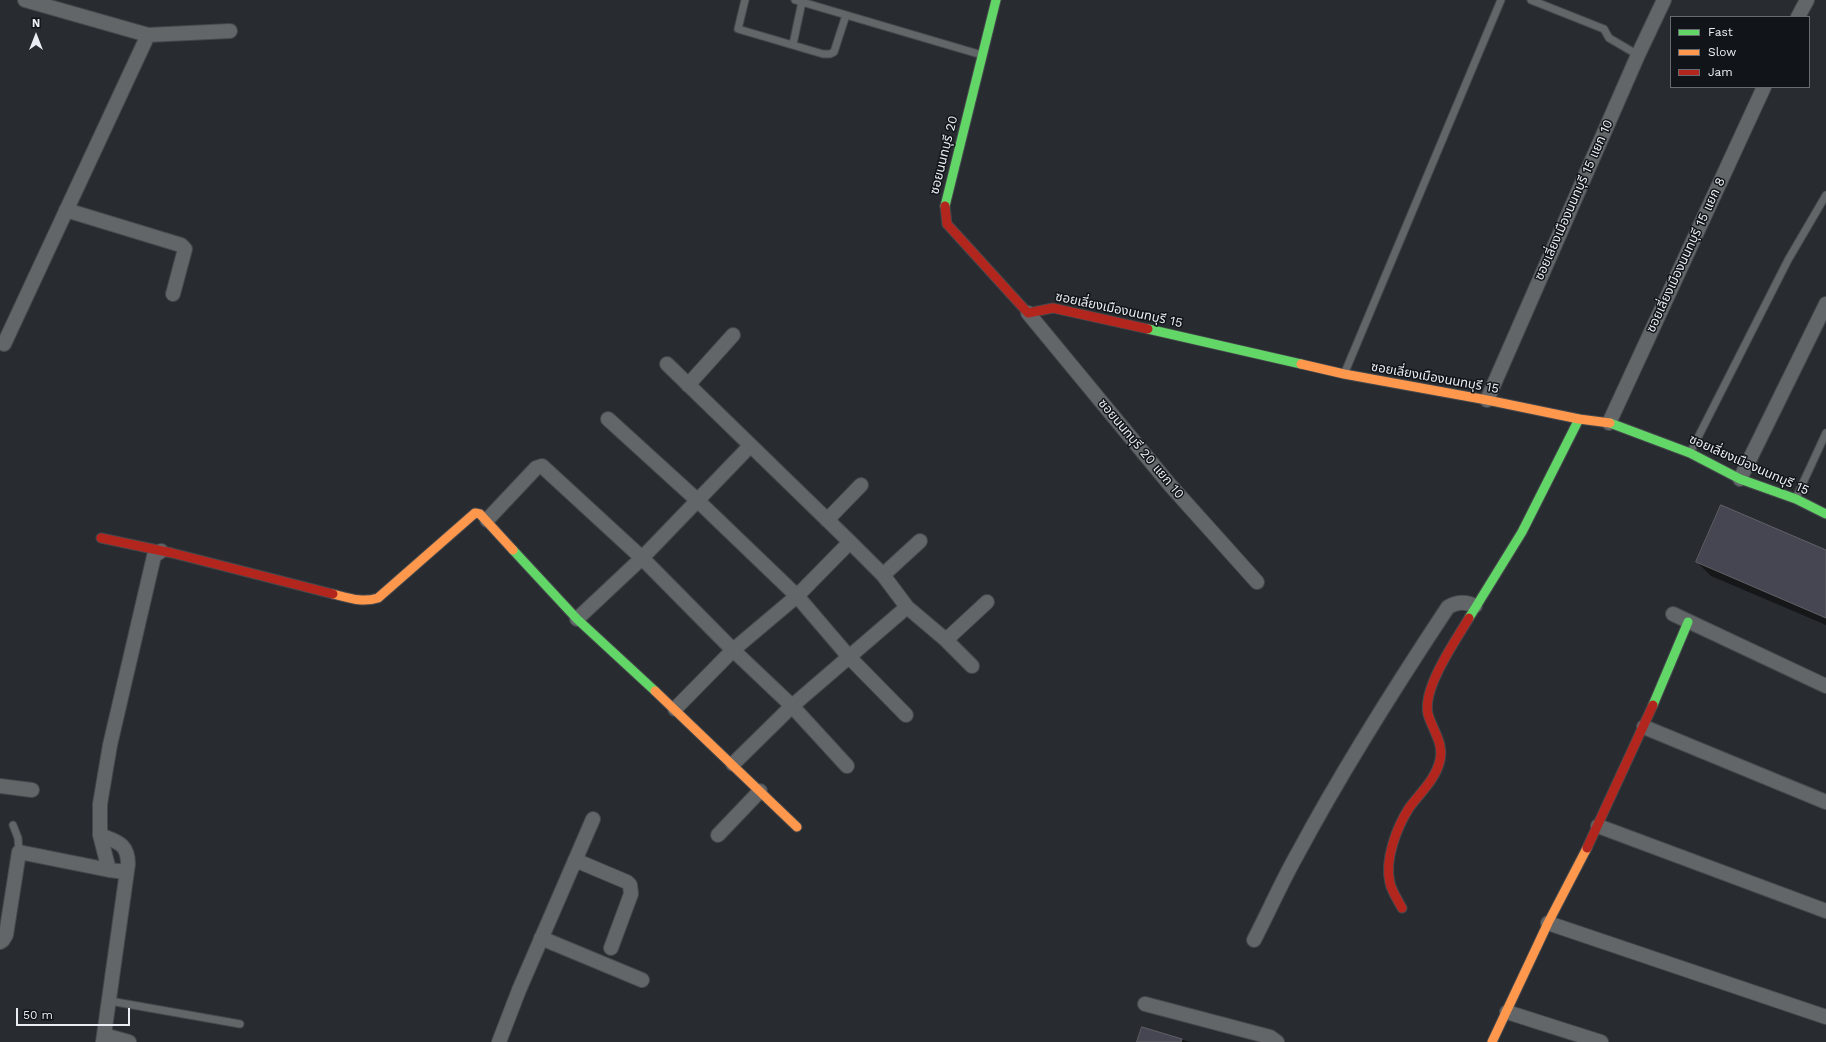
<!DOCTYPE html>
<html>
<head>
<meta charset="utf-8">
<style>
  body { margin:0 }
  #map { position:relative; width:1826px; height:1042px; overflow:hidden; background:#282c30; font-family:"Work Sans",sans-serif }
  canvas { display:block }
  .legend { position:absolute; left:1670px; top:16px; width:140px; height:72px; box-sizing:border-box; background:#111418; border:1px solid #686b70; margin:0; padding:5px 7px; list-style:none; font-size:12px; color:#eaeef4 }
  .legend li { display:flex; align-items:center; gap:8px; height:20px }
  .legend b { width:20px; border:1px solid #686b70 }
  .north { position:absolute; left:16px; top:16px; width:40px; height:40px; -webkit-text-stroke:3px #111418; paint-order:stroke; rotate:0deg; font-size:11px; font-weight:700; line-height:16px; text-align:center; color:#eaeef4 }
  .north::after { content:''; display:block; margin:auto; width:14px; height:18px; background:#eaeef4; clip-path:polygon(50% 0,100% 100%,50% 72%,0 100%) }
  .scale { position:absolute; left:16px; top:1008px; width:114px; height:18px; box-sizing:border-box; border:2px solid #eaeef4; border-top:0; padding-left:5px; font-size:12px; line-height:14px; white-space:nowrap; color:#eaeef4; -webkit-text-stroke:3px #111418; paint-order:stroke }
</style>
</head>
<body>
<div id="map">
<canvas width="1826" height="1042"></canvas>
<ul class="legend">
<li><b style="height:5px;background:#63d668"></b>Fast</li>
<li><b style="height:5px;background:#ff974d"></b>Slow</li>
<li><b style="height:5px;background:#b3261e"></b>Jam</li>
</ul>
<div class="north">N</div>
<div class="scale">50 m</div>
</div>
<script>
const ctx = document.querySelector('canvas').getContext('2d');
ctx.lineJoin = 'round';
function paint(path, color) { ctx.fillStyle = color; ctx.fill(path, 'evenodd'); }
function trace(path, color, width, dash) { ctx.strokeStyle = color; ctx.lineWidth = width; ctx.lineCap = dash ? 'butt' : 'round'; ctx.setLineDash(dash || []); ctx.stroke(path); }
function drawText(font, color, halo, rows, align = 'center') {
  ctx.font = font + ' "Work Sans","Noto Sans Thai",sans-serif'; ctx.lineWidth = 3; ctx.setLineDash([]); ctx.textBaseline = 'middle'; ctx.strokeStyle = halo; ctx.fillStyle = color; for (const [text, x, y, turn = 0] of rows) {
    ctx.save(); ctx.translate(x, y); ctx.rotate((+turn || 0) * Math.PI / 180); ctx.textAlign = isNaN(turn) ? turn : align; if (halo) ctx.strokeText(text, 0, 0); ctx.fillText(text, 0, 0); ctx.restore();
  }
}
paint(new Path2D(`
  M1826 551V625L1711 576 1697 562Z
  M1143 1028 1190 1042H1138Z`), '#0007');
const building = new Path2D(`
  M1721 505 1826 550V618L1696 562Z
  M1142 1027 1182 1039 1181 1042H1137Z`);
paint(building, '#464653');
trace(building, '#606166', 1);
const lane = new Path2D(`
  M745 0 738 29 823 54H830L834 52 846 15
  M795 0 982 55
  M1531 0 1604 29 1609 38 1638 55
  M793 44 802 2
  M1345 372 1501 0
  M1690 453 1788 260 1826 195
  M1796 498 1826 433
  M13 825 18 838 19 852
  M110 1001 240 1024`);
const street = new Path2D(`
  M25 0 148 35 230 31
  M1798 17 1807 0
  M66 210 181 245 185 249 173 294
  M1028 313 1170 485 1257 582
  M4 344 148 35
  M667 364 850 542 883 575 907 607 946 640 972 666
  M688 385 733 335
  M1487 400 1638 55 1664 0
  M608 419 697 500 797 596 850 658 906 715
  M1609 423 1764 87
  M1740 479 1826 304
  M487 520 536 468 542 466 642 558 733 650 792 706 847 766
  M827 520 861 485
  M883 575 920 541
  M1673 614 1826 686
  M577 619 642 558 750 446
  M946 640 987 602
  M675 709 733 650 797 596 850 542
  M1644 727 1826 802
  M733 764 792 706 907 607
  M0 786 32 790
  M1598 826 1826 911
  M100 835V804L110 745 154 556 161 551
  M718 835 760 791
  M575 860 627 882 630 885 631 894 611 948
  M1548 923 1826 1017
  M541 938 642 980
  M1254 940C1269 911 1282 881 1298 853 1343 769 1395 687 1448 607 1457 602 1465 601 1475 606
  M0 942 3 940 6 935 19 852 109 870
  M1145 1004 1270 1037 1277 1042
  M1507 1012 1601 1042
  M104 1035 129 1042
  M103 1042 128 864C128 843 117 842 100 835L109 870 126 872
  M499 1042 519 990 593 819`);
const fast = new Path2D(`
  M945 206 996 0
  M1148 329 1301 364
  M1610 423 1690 453 1740 479 1796 499 1826 514
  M513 550 577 619 655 691
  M1469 618 1522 532 1579 419
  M1653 705 1688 622`);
const slow = new Path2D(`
  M1301 364 1344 374 1487 400 1579 419 1610 423
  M333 594C349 598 362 603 378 598L475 513 480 514 513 550
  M655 691 797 827
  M1492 1042 1548 923 1587 848`);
const jam = new Path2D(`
  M945 206 947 224 1028 313 1053 308 1148 329
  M101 538 172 553 333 594
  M1587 848 1653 705
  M1402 908C1398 900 1392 892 1390 883 1384 860 1397 827 1409 808 1420 793 1436 779 1440 760 1444 743 1432 729 1428 714 1422 688 1456 640 1469 618`);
trace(lane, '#45484c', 9);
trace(street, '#45484c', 16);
trace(fast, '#45484c', 11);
trace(slow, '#45484c', 11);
trace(jam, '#45484c', 11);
trace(lane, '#636669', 7);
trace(street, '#636669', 14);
trace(fast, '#63d668', 9);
trace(slow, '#ff974d', 9);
trace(jam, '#b3261e', 9);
drawText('13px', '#eaeef4', '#111418', [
  ["ซอยนนทบุรี 20",944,155,-76],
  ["ซอยเลี่ยงเมืองนนทบุรี 15 แยก 10",1574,200,-66],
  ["ซอยเลี่ยงเมืองนนทบุรี 15 แยก 8",1686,255,-65],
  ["ซอยเลี่ยงเมืองนนทบุรี 15",1119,310,12],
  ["ซอยเลี่ยงเมืองนนทบุรี 15",1435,378,10],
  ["ซอยนนทบุรี 20 แยก 10",1141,449,50],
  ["ซอยเลี่ยงเมืองนนทบุรี 15",1749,465,24]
]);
</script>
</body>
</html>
